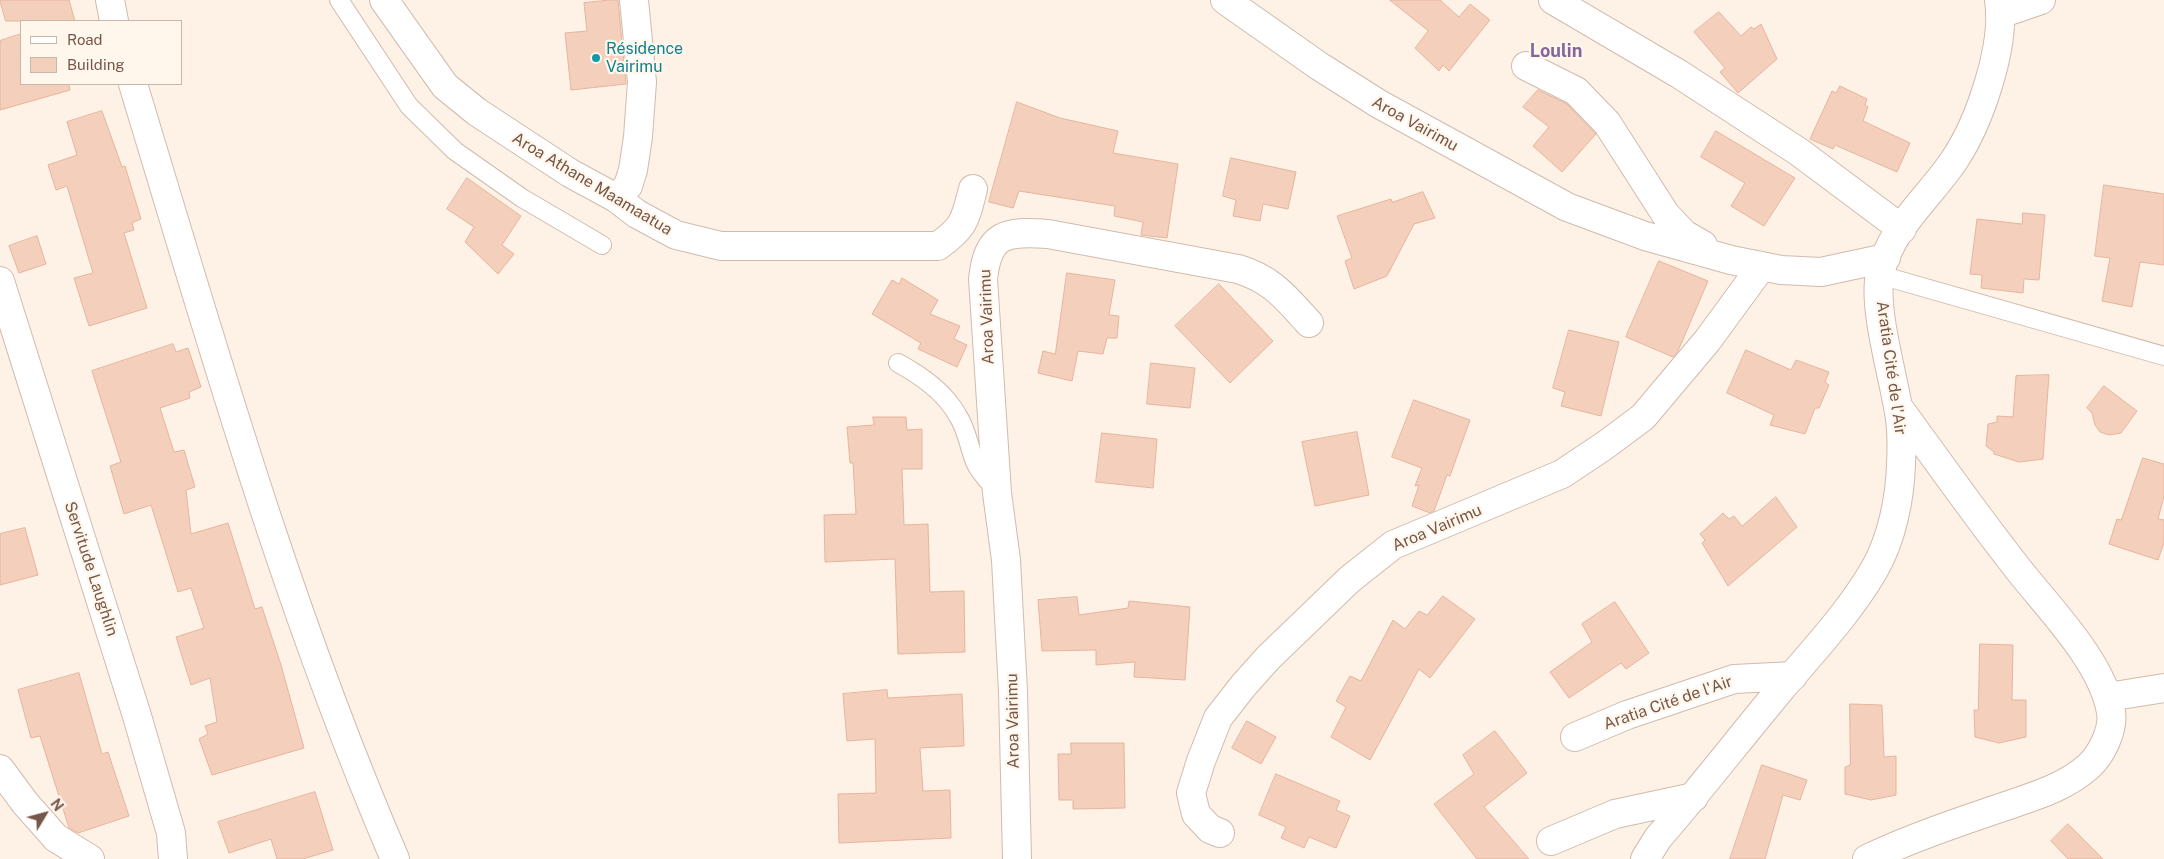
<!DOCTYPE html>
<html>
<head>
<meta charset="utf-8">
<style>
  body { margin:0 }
  #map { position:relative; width:2164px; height:859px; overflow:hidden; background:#fdf2e5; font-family:"Public Sans",sans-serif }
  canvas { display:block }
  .legend { position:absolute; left:20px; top:20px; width:162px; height:65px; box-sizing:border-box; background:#fff7ec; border:1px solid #c9b7ab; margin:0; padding:6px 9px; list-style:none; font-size:15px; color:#775749 }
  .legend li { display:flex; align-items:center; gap:10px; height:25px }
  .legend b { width:25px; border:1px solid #c9b7ab }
  .north { position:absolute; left:20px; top:789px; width:50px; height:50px; -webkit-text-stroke:4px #fff7ec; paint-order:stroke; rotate:53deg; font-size:14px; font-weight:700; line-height:20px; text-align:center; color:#775749 }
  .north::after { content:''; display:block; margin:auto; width:18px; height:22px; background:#775749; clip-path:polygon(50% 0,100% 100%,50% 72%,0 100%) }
</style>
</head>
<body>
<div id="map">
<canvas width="2164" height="859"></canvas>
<ul class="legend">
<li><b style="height:6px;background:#fff"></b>Road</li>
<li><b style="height:14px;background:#f3cfbc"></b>Building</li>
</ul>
<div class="north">N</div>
</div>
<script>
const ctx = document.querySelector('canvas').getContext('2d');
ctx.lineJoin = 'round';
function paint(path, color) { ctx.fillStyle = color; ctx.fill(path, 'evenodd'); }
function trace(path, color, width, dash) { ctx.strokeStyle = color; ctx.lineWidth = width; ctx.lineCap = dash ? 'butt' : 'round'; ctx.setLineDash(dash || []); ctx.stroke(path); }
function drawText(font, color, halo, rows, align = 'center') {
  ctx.font = font + ' "Public Sans",sans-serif'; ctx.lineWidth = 4.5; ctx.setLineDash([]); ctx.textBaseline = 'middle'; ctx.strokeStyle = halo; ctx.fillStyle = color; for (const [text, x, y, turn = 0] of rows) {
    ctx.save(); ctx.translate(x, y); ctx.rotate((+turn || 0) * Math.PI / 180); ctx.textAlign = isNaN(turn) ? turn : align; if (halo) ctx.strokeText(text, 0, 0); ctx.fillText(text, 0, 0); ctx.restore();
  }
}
const building = new Path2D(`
  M0 0H69L75 21H6Z
  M610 0H618L626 84 571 90 565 33 587 31 584 3Z
  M1390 0H1440L1459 17 1470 4 1490 20 1449 71 1443 65 1439 71 1415 48 1428 31Z
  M1719 12 1741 36 1751 27 1754 29 1761 24 1777 59 1738 93 1720 72 1725 68 1694 32Z
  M21 34V84H69L70 90 0 110V41Z
  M1840 86 1867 99 1865 105 1868 107 1863 121 1910 143 1897 172 1835 145 1833 149 1810 139 1832 91 1836 93Z
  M1538 90 1567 104 1596 134 1562 172 1533 146 1549 127 1523 107Z
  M1017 102 1060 118 1118 131 1113 153 1178 164 1167 238 1141 235 1143 222 1114 216 1115 206 1019 191 1013 208 989 202Z
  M102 111 122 167 125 166 141 219 132 223 134 230 124 233 147 308 89 326 74 278 93 273 67 186 56 190 48 165 77 155 67 122Z
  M1716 131 1795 178 1764 226 1731 206 1745 183 1701 157Z
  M1231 158 1296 172 1288 209 1263 204 1260 221 1233 216 1236 200 1223 196Z
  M467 178 521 216 502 245 514 254 498 274 465 242 474 227 447 209Z
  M2104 185 2164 194V265L2140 262 2132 307 2102 301 2110 258 2095 256Z
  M1423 192 1435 218 1414 224 1387 276 1354 289 1345 261 1352 258 1337 216 1391 199 1392 202Z
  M2023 213 2045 215 2039 280 2024 279 2023 293 1981 288 1982 275 1970 274 1977 219 2022 224Z
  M37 236 46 264 19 273 9 246Z
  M1659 261 1708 281 1678 351 1673 357 1626 337Z
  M1067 273 1115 280 1109 315 1119 316 1117 338H1107L1103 354 1078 351 1072 381 1038 373 1043 351 1055 354Z
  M902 278 938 300 930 314 960 326 954 339 967 345 957 367 918 349 921 343 872 314 892 280 899 284Z
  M1219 284 1273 341 1230 383 1175 326Z
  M1569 330 1619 342 1601 416 1561 406 1565 392 1553 388Z
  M173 344 176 352 188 348 201 387 189 392 190 398 160 408 174 452 184 450 195 487 186 490 191 534 228 523 255 609 262 607 281 665 304 748 212 775 199 739 208 734 205 726 217 722 210 678 191 685 176 637 204 628 191 588 178 592 151 505 124 514 110 466 121 462 92 371Z
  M1746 350 1791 370 1796 360 1829 372 1825 382 1829 385 1819 408H1815L1805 434 1770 425 1774 415 1727 393Z
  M1151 363 1195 368 1190 408 1147 404Z
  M2049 375 2043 459 2019 462 1994 454V452L1986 446 1988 424 1997 422V416L2013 417 2016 376Z
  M2104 386 2137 411 2121 433 2109 435 2100 432 2095 425 2092 413 2087 408Z
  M1414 400 1470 420 1450 476 1447 475 1434 511 1430 513 1412 506 1419 485 1415 486 1422 468 1392 457Z
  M873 417H906L907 430 922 429V469H902L904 525 928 524 930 592 964 591 965 652 898 654 895 559 825 562 824 515 856 514 853 463H850L847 427 874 425Z
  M1357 432 1369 495 1315 506 1302 442Z
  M1102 433 1157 439 1153 488 1096 482Z
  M2143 458 2164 464V496L2158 519 2164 520V543L2158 560 2109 544 2117 519 2121 520Z
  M1776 497 1797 527 1728 586 1702 543 1705 540 1700 534 1723 513 1729 519 1734 516 1742 526Z
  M25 528 38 575 0 585V534Z
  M1443 596 1475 619 1430 678 1419 669 1370 760 1331 737 1346 707 1336 701 1350 676 1361 681 1393 620 1405 629 1419 611 1427 615Z
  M1077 597 1079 615 1128 608 1129 601 1190 607 1185 680 1134 677 1135 662 1096 665V650L1042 651 1038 600Z
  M1615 602 1649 653 1626 669 1621 663 1569 698 1550 672 1592 642 1582 624Z
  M1980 644 2013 645 2012 700H2026V737L1999 743 1975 737 1974 710H1978Z
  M79 673 102 754 108 752 129 816 78 833 69 828 40 736 31 738 18 690Z
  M887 690 888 698 962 694 964 746 920 748 923 791 950 790 951 838 839 843 838 794 876 793 875 739 847 741 843 694Z
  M1850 704 1882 705 1884 757 1896 756V795L1871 800 1845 794V767L1850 765Z
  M1247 721 1276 737 1261 764 1232 748Z
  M1495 731 1527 773 1484 807 1529 859H1477L1434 804 1474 774 1463 755Z
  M1071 743H1124L1125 808 1073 809V800H1059L1058 754H1071Z
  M1762 765 1807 780 1800 800 1783 795 1765 859H1730Z
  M1276 774 1340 801 1336 810 1350 816 1336 848 1309 837 1304 848 1281 838 1286 827 1259 815Z
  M315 792 333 850 303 859H277L271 839 229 853 218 822Z
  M2068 824 2103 859H2068L2051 841Z`);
paint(building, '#f3cfbc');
trace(building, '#e7b49c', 1);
const service = new Path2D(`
  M339 0 409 106 455 151 522 198 602 245
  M1880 275 2164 356
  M898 363C922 376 945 392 958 416 967 430 969 447 975 462 979 472 989 482 996 490`);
const minor = new Path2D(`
  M110 0 114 21
  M384 0 445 86 477 112 570 173 616 198 637 214 676 235 721 246H938C965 227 965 220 973 189
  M1225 0 1319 66 1379 104 1567 207 1645 236 1731 260 1781 270 1821 272 1886 258
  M1553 0 1679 74 1799 152 1902 229
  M2000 14 2041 0
  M1526 66 1576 91 1607 123 1666 215 1684 234 1703 245
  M133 84C212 344 287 609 395 859
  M616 198 628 186 633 170 638 137 642 82 634 0
  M0 281 137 716 171 833 173 859
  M2108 697 2164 688
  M1575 737 1627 715 1734 679 1793 676
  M0 769 25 803 56 838 90 859
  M1220 833 1210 829 1196 814 1191 793 1201 761 1218 718 1243 686 1268 658 1350 579 1393 545 1562 474 1604 446 1643 417 1707 341 1762 266
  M1551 841 1615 814 1694 797
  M1017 859 1013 692 1006 560 997 493 983 279C988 233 1006 231 1048 234L1238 269C1272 279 1286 298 1309 323
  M1645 859 1658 838C1700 790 1739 739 1780 690 1813 651 1849 613 1874 570 1892 539 1900 498 1901 464 1902 445 1902 425 1898 407 1892 372 1873 307 1880 274 1890 228 1930 197 1955 159 1980 121 2006 45 1999 0
  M1867 859C1909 839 1953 824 1997 809 2028 798 2064 789 2089 766 2101 755 2114 730 2111 712 2102 660 2047 607 2015 565 1975 514 1937 460 1899 408`);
trace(service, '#d1bbad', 20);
trace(minor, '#d1bbad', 30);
trace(service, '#fff', 18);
trace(minor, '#fff', 28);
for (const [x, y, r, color] of [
  [596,58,5,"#0f9aa8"]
]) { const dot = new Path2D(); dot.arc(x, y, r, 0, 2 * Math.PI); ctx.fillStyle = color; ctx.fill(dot); trace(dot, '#fff7ec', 2); }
drawText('16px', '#0d838f', '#fff7ec', [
  ["Résidence",606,49],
  ["Vairimu",606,67]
], 'left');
drawText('16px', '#775749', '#fff7ec', [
  ["Aroa Vairimu",1415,124,29],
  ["Aroa Athane Maamaatua",592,184,31],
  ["Aroa Vairimu",987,317,-92],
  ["Aratia Cité de l'Air",1891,368,82],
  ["Aroa Vairimu",1437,528,-23],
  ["Servitude Laughlin",91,569,72],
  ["Aratia Cité de l'Air",1668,703,-19],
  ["Aroa Vairimu",1013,721,-91]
]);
drawText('bold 18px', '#85659b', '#fff7ec', [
  ["Loulin",1556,51]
]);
</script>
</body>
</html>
